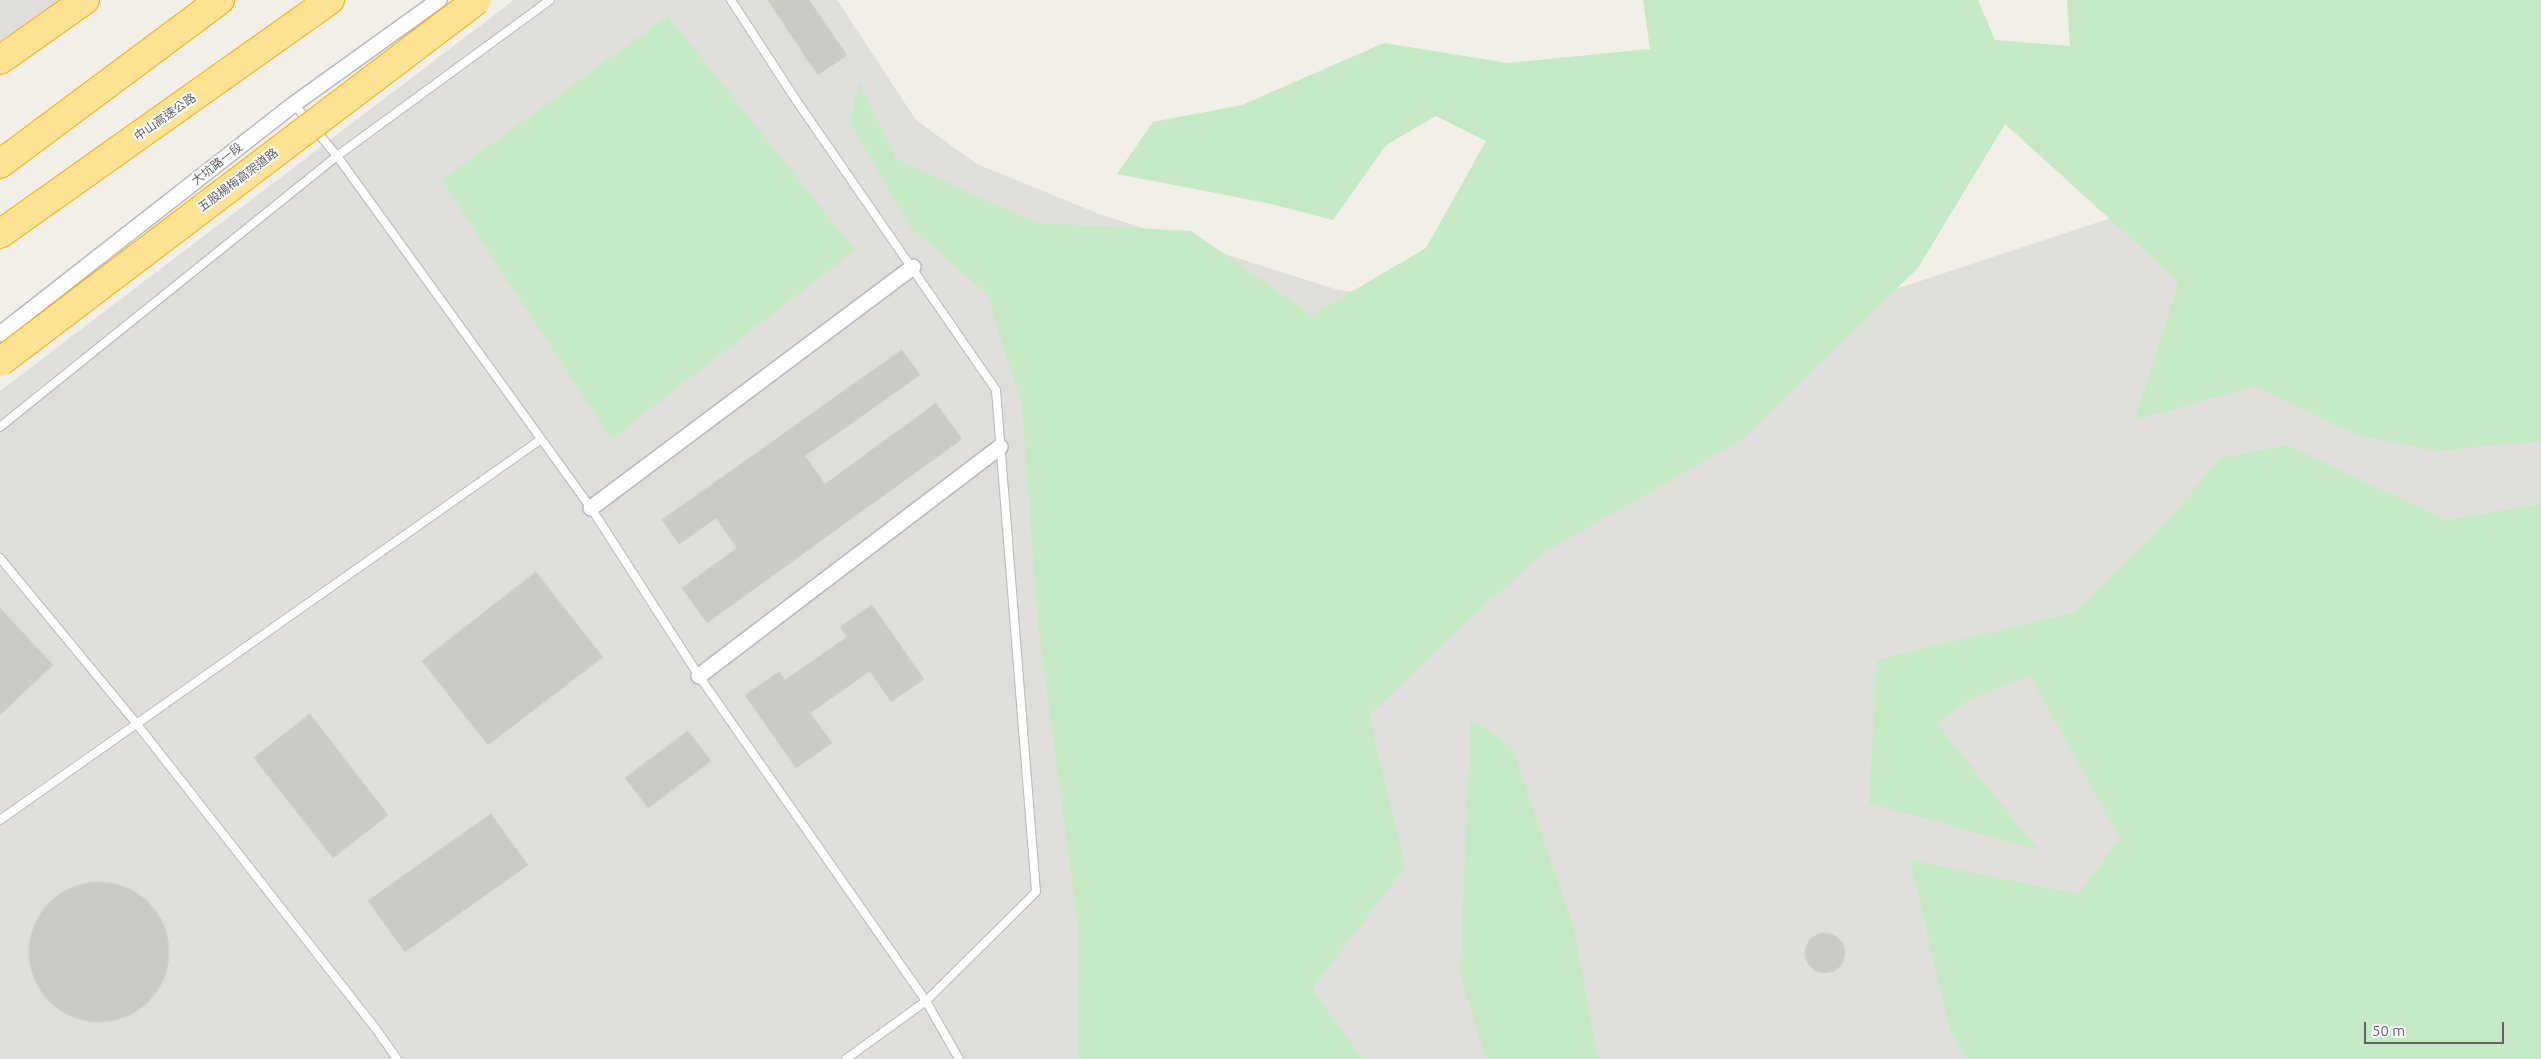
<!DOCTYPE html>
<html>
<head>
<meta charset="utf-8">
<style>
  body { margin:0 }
  #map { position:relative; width:2541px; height:1059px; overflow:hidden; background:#f1efe8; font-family:Ubuntu,sans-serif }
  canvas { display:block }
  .scale { position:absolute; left:2364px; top:1022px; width:140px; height:22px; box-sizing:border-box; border:2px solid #5f6368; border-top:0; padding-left:6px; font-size:15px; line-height:18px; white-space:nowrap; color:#5f6368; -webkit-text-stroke:4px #fff; paint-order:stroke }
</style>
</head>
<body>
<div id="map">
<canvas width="2541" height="1059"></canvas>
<div class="scale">50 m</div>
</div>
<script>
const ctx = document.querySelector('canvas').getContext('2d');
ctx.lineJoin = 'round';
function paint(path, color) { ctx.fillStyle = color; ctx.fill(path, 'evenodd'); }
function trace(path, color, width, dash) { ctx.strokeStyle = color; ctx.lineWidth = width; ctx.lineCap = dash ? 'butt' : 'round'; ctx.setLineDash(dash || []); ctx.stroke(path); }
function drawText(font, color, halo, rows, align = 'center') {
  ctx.font = font + ' Ubuntu,"Noto Sans TC",sans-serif'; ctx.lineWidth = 4; ctx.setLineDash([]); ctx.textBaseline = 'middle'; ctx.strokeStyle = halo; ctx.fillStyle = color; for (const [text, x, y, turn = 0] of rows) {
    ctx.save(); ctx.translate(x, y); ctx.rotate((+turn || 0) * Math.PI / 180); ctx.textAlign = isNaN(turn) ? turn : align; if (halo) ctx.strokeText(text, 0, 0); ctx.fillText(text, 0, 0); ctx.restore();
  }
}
paint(new Path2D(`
  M0 0H78L0 54Z
  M514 0H837L916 120 977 164 1099 214 1338 290 1739 341 2150 205 2541 109V1059H0V391Z`), '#e0deda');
paint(new Path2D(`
  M1643 0H1978L1995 40 2070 46 2067 0H2541V441L2437 451 2357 435 2255 386 2135 420 2179 282 2005 124 1918 268 1740 441 1543 553 1463 625 1369 715 1405 867 1312 989 1363 1059H1077L1079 933 1038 624 1022 405 987 294 910 227 850 122 859 82 896 159 1036 223 1191 231 1312 315 1426 248 1486 141 1436 116 1386 145 1333 220 1267 203 1117 174 1153 122 1242 105 1384 43 1508 63 1650 49Z
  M668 16 855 250 611 439 442 180Z
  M2287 445 2446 520 2541 504V1059H1965L1950 1029 1910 860 2078 894 2120 839 2030 676 1972 698 1937 723 2038 850 1869 803 1877 660 2075 612 2157 532 2221 458Z
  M1471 718 1512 747 1574 930 1598 1059H1486L1460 974Z`), '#c5e8c5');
const building = new Path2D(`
  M768 0H809L847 55 818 75Z
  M902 350 920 375 805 456 825 484 936 403 962 439 707 623 682 588 737 548 716 518 679 544 662 520Z
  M536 572 603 657 488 745 422 661Z
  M872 605 924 679 891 702 870 671 810 713 832 743 796 768 745 695 779 672 785 680 847 637 840 627Z
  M0 608 53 665 0 715Z
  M310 714 388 815 333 858 254 758Z
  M688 731 711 761 648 808 625 778Z
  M491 814 528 865 405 952 368 901Z
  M29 952a70 70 0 1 1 140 0a70 70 0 1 1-140 0Z
  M1805 953a20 20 0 1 1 40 0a20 20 0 1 1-40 0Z`);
paint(building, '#cccac5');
trace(building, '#d6d1c6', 1);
const lane = new Path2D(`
  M731 0 796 100 996 390 1036 892 926 1001 846 1059
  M294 104 337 156 591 508 699 676 926 1001 959 1059
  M0 427 337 156 550 0
  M0 558 136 723 376 1029 397 1059
  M0 820 540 440`);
const street = new Path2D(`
  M0 334 294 104 439 0
  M591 508 913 267
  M699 676 1000 447`);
const highway = new Path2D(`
  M0 60 85 0
  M0 164 220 0
  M0 234 330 0`);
trace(lane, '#b5b8bc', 10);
trace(street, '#b5b8bc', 18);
trace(highway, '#f9ab00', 30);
trace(lane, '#fff', 8);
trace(street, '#fff', 15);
trace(highway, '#fde293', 28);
const highwayBridge = new Path2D(`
  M0 362 477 0`);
trace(highwayBridge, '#f9ab00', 30, []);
trace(highwayBridge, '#fde293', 28);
drawText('12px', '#5f6368', '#fff', [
  ["中山高速公路",165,117,-35],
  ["大坑路一段",217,164,-38],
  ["五股楊梅高架道路",238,180,-37]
]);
</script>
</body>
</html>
